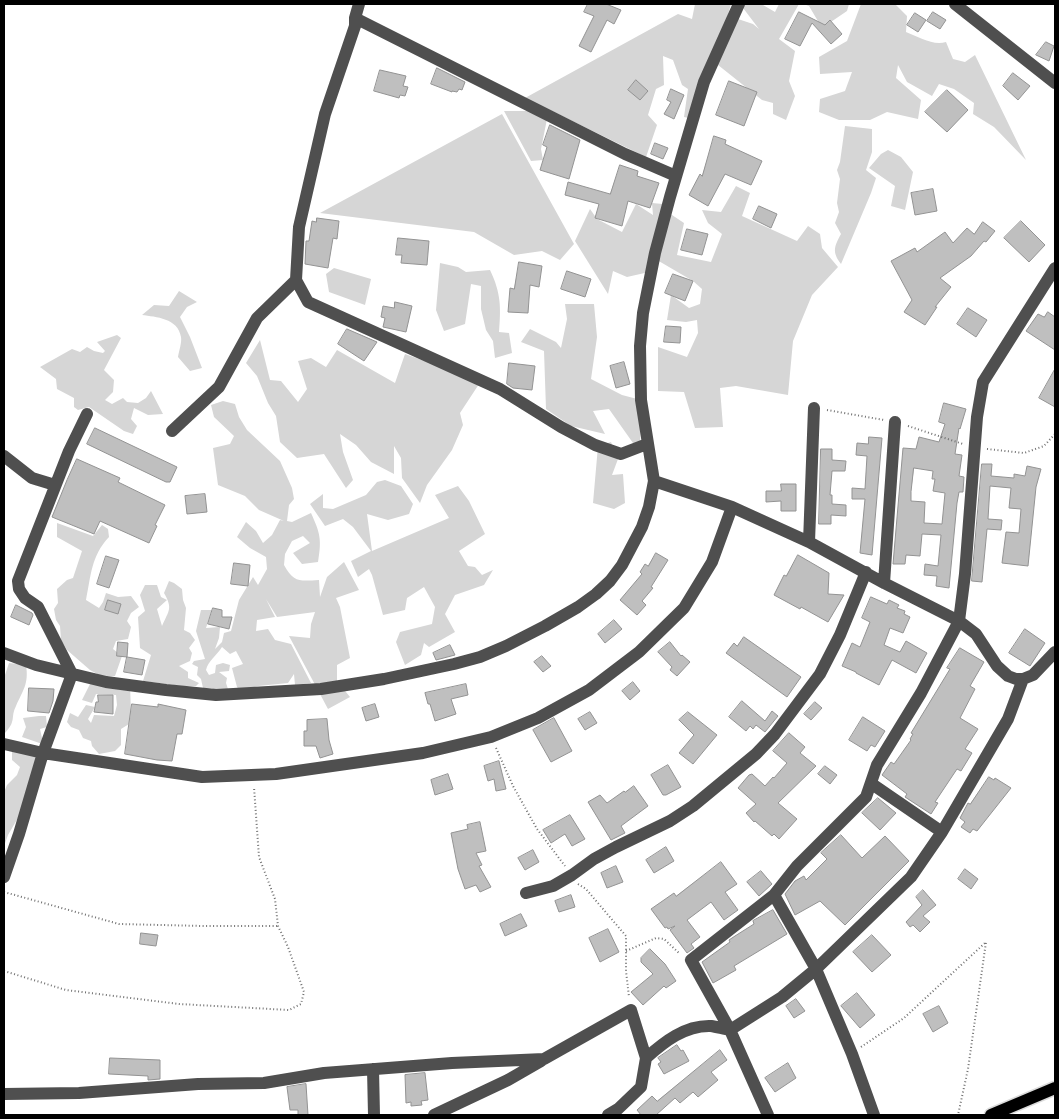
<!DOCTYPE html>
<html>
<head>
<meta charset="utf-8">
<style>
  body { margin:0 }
  #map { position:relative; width:1059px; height:1119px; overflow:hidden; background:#fff; font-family:Rubik,sans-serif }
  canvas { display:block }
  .frame { position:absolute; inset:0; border:5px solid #000; pointer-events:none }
</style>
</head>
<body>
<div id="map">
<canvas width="1059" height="1119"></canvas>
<div class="frame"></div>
</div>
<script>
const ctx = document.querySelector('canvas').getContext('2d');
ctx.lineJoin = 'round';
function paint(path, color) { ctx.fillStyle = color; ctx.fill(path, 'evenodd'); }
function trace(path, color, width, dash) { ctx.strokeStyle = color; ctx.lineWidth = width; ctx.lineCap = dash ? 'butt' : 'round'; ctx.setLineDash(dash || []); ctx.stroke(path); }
paint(new Path2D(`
  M695 4H731L697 120 684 117 688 89 682 85 673 60 663 56 664 85 656 89 648 115 657 125 646 157 525 98 678 14 692 19Z
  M740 4H763V5L775 12 779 4H799L779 39 795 51 789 81 795 96 786 120 773 114V103L762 100 713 61 735 18 753 24 759 29Z
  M803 4H849L847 11 822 28 809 6Z
  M861 4H895L907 16 906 32C919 37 933 46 946 42L953 59 965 62 975 55 1026 160 994 127 973 114 974 103 954 89 939 84 932 96 907 82 898 65 896 78 921 100 918 119 887 112 870 120H839L819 112 820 99 845 91 852 72 820 74 819 57 847 41Z
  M504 111H530L547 119 541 149 543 160 531 161Z
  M502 114 574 244 560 260 542 251 514 255 474 232 320 213Z
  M845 126 872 129V152L866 170 876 178 871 193 841 264C832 252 834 247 841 234L835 223 839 212 837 203 840 179 837 170 840 162Z
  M888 150 901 157 913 172 905 210 891 206 895 186 869 168 881 154Z
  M736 186 750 193 742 216 797 241 808 226 820 234 822 248 838 267 812 295 793 341 788 395 736 386 720 388 723 427 695 428 684 392 658 391V347L687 357 698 333 697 320 686 322 667 320 671 295 689 308 700 304 702 289 693 281 657 260 649 272 627 277 613 271 608 294 575 241 590 209 597 219 622 232 636 204 653 215 652 203 663 204 666 211 684 223 677 255 711 262 722 234 708 223 702 210 721 212Z
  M440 263 458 267 466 272 490 270C501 293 501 307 499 332L509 333 512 353 495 358 493 341 486 330 481 309V286L471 284 465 324 444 331 436 310Z
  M334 268 371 279 365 305 329 292 326 274Z
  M179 291 197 302 187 307 180 317 190 337 202 368 190 371 178 357C179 351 182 342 181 337 178 318 156 317 142 315L154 305 169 306Z
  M565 304H594L597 337 591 379 622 395 641 400 640 447 633 443 609 409 593 411 605 434 571 426 546 409 544 351 521 342 530 329 556 342 561 348 567 319Z
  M117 335 121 338 104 370 114 380 113 392 105 400 112 404 123 398 127 402 138 403 146 398 151 391 163 414 148 415 134 408 131 419 137 426 133 434 124 431 89 407 78 410 74 407V398L57 389 56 379 40 367 72 349 80 352 87 347 94 351 103 353 105 351 97 342Z
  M260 340 270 380 281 381 298 402 307 389 298 361 311 358 326 367 337 350 395 383 405 354 481 381 460 413 463 425 452 450 427 485 420 503 402 478 401 458 394 446V474L371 462 356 445 340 434 343 452 353 480 346 488 324 454 297 458 280 442 276 416 268 403 257 376 246 363Z
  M223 401 235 404 239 417 247 430 280 461 292 488 294 499 289 505 287 521 292 522 311 513C320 533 322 539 318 562L302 564 293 553 310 543 303 536 292 541 285 554 284 565C294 583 300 581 319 580L320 597 327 577 344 562 359 590 336 598 340 607 350 658 337 665V681L350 697 328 709 289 636 310 638 311 624 315 612 277 617 266 599 275 617 257 620 256 631 268 629 275 640 291 644 311 683 295 685 294 674 288 683 258 686 240 691 237 687 232 668 243 664 236 651 230 654 222 647C217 655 208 661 206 670L209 675 215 673 216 665 223 663 230 665 229 671 219 672 227 678 226 683 228 689 222 699 212 688H203L201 679 197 675 198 667 192 664 194 661 205 659 196 631 201 610H212L206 628 220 627 219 638 215 649 222 642 224 633 231 631 239 600 253 577 258 585 267 569 266 557 250 548 237 537 246 522 256 531 263 543 272 535 280 520 284 521 259 510 245 496 218 485 213 448 230 444 234 436 214 417 211 405Z
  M611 442 618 459 612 475 623 474 625 503 614 509 593 503 598 446Z
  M385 480 401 486 413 504 409 514 388 520 367 514 372 551 449 518 435 495 458 486 469 501 485 534 459 551 468 566 475 567 482 575 493 570 484 585 455 595 445 614 455 632 429 647 424 643 421 655 405 665 396 642 400 632 432 624 435 607 424 587 407 598 405 610 383 615 372 575 369 569 358 577 351 561 371 551 353 527 343 519 325 526 310 504 323 494V508L333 509 366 495 377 482Z
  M57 523 93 536 102 525 108 529 109 537C91 556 91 576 86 600L99 608 103 602 106 593 118 597 131 596 139 607 131 613 127 621 131 627 128 639 116 641 113 649 122 656 115 676H101L90 670 67 650 61 640 60 626 56 620 54 609 58 603 57 589 67 580 73 578 82 551 57 537Z
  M169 581 174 583 182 589 183 600 186 608 184 630 190 633 195 640 189 648 192 653 190 661 179 666 188 672V678L199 683 196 686H182L143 681 151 655 140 648 138 617 145 611 140 595 145 585H157L161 597 167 600 157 609 162 626C169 610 173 609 164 593Z
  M9 663 26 665C29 684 23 690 16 706 10 718 17 721 4 734V678Z
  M91 682 130 685 131 713 129 724 121 729V745L115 751 99 754 92 746 91 741 83 738 79 730 71 727 67 722 70 713 78 717 86 705 95 707 88 719 91 723 94 715 114 716 117 705 116 695 96 694 92 703 82 700Z
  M39 716H46L47 727 40 729 42 738 51 747 22 737 26 727 23 718Z
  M12 744 45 759 22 811 8 835 4 846V792L7 785 17 775 20 767 12 760Z`), '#d6d6d6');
const building = new Path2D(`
  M588 4H606L621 10 614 24 607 20 591 52 579 46 594 16 584 12Z
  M799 12 825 25 830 20 842 34 831 44 812 23 800 46 785 39Z
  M933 12 946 20 940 29 927 21Z
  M915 13 926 20 918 32 907 25Z
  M1046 42 1054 46 1049 61 1036 55Z
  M437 68 465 82 462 90 459 89 457 92 452 91V92L431 84Z
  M380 70 406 76 403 86 408 87 405 96 400 95 399 98 374 91Z
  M1013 73 1030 86 1018 100 1003 86Z
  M636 80 648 91 640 100 628 90Z
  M729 81 757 92 744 126 716 115Z
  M671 89 684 95 674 119 664 114 671 102 667 100Z
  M947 90 968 110 947 132 925 112Z
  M550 125 580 140 569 179 540 170 547 147 543 145Z
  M714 136 726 140 725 144 762 161 751 185 725 174 708 206 689 195 700 174 702 176Z
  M655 143 668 148 663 159 651 154Z
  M620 165 638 171 637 176 659 183 650 208 628 201 622 226 595 218 599 204 565 195 568 182 610 194Z
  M933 189 937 211 915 215 911 193Z
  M759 206 777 214 771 228 753 219Z
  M317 218 339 221 337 239 333 238 328 268 305 264 306 241H309L312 221 316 222Z
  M1021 221 1045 245 1029 262 1004 238Z
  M983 222 995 231 986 242 984 241 971 256 940 278 951 287 935 307H937L925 325 904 312 912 300 891 261 915 248 917 252 945 232 953 243 967 228 974 234Z
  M687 229 708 234 702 255 681 250Z
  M398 238 429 241 427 265 401 263 402 255H396Z
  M519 262 542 266 539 287 530 285 528 313 508 312 510 288 514 289Z
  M567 271 591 279 585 297 561 289Z
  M673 274 693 281 685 301 665 293Z
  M395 302 412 306 406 332 383 327 385 318 381 317 383 306 394 308Z
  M968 308 987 320 976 337 957 324Z
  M1048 312 1055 317V350L1026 331 1038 314 1044 317Z
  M666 326 681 327 680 343 664 342Z
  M347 329 377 342 364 361 338 344Z
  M624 362 630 384 616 388 610 366Z
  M509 363 535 366 532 390 513 388 507 384Z
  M1055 369V407L1039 398Z
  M944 403 966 409 960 429 959 428 955 454 962 455 959 476 964 477 963 492H959L957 503 949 588 936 586 937 576 924 575 925 564 938 566 941 535 922 534 920 556 906 555 905 564H893L903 448 916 449 919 437 939 442 945 424 939 422ZM914 468 933 471 932 479H935L933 491 945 493 942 524 924 523 925 502 911 501V492Z
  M95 428 177 467 170 482H166L87 444Z
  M869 437 882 438 872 555 860 553 865 499H852V488L865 489 867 456 856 455 857 443 868 444Z
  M821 449H832V460L846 461 845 471H832L830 495H832V504L846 505V516L831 515V524H819Z
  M77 459 120 478 118 482 165 505 155 525 157 526 149 543 100 521 94 534 52 517 67 480Z
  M982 464H992L991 476 1014 478V474L1025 476 1027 466 1041 469 1036 487 1028 566 1002 563 1006 532 1019 533 1021 509 1009 508 1011 488 990 486 988 519 1002 520 1001 530 987 529 982 582 972 581Z
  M781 484H796V511H781V501L766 502V491H781Z
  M205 494 207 512 187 514 185 496Z
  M656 553 668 560 651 587 653 588 642 601 646 605 637 615 620 600 642 574 640 572 645 564 648 566Z
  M798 555 829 573 828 594 844 595 828 622 801 607 800 609 774 595 784 575 786 576Z
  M106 556 119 560 109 588 97 584Z
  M234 563 250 565 248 586 231 584Z
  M871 597 887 604 889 600 899 605 897 608 905 611 904 614 910 617 903 633 890 628 884 645 900 652 906 641 927 653 916 673 892 660 879 685 856 673V672L842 666 852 643 860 647 870 622 862 618Z
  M108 600 121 604 118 614 105 610Z
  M16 605 32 613 33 615 29 625 11 617Z
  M213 608 222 610V617H232L229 629 208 624Z
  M614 620 622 629 605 643 598 634Z
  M1025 629 1045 643 1030 666 1009 653Z
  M744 637 801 677 787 697 726 653 734 643 737 646Z
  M118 642 128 643 127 657 117 656Z
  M670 642 681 656 682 655 690 662 677 676 670 670 672 667 658 652Z
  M450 645 455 655 436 660 433 653Z
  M960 648 984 662 970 686 975 689 960 718 978 729 965 749 972 753 961 771 957 769 935 802 938 803 931 814 905 797 907 794 882 775 891 762 894 764 911 740 910 739 913 734 911 733 950 669 947 668Z
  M542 656 551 666 543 672 534 662Z
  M127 657 145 660 142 675 124 672Z
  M633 682 640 691 630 700 622 691Z
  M466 684 468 695 451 699 456 714 435 721 430 704H428L425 693Z
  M29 688 54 689 53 701 49 713 28 711Z
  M98 695H113V714L94 712 96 702H98Z
  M742 701 765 721 772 711 778 716 765 732 756 725 753 729 750 726 746 731 729 717Z
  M815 702 822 708 811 720 804 714Z
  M132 704 158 707V704L186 710 182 734H177L172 761 157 760 125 754Z
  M375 704 379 717 366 721 362 708Z
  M590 712 597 723 585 730 578 719Z
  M688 712 717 735 693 764 679 753 694 735 679 720Z
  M863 717 885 731 875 747 871 745 867 751 849 740Z
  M554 718 572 751 551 762 533 730Z
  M327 719 329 740 333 754 320 758 316 746H304V731H307V720Z
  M789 733 805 747 800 753 816 766 778 803 797 819 779 839 774 834 772 836 755 821 754 822 746 813 756 804 738 788 749 775 752 774 765 786 773 777 774 778 787 763 773 751Z
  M499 761 506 789 496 791 494 779 488 781 484 766Z
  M668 765 681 787 666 795H663L651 775Z
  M825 766 837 775 830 784 818 774Z
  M448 774 453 789 435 795 431 780Z
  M989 777 994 780 995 778 1011 788 977 831 973 829 970 833 961 827 965 822 960 818 968 803 970 804Z
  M634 786 648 806 621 826 625 833 611 840 588 802 600 795 607 803 624 791 625 792Z
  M878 798 896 813 880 830 862 813Z
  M570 815 585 839 572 846 565 834 551 843 543 830Z
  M480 822 486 851 476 853 482 865 479 866 491 887 480 892 476 885 465 889 458 869 451 833 468 829 467 825Z
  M841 835 862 858 885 836 909 861 845 925 820 901 795 915 785 894 795 881 804 876 806 880 827 859 821 853Z
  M666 847 674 861 654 873 646 860Z
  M533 850 539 862 525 870 518 858Z
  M721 862 737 884 725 892 738 910 724 920 711 902 687 920 700 937 691 944 694 948 687 953 670 930 675 926 668 929 667 927 665 928 651 909 674 893 676 896Z
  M616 866 623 882 607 888 601 873Z
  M965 869 978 879 971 889 958 879Z
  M761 871 772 884 759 896 747 882Z
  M923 890 936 905 923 916 930 922 920 932 913 925 910 927 906 922 922 905 916 897Z
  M571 895 575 907 559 912 555 901Z
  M773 910 787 934 734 966 736 970 713 983 702 962 730 942 729 940 735 936 754 924 753 921Z
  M521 914 527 926 505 936 500 924Z
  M608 929 619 952 600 962 589 938Z
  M141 933 158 935 156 946 140 944Z
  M872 935 891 955 872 972 853 952Z
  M650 949 665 964 676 981 666 988 664 986 643 1005 631 992 653 974 641 962V958Z
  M857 993 875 1015 860 1028 841 1006Z
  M796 999 805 1011 794 1018 786 1006Z
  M939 1006 948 1023 933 1032 923 1014Z
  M677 1045 681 1051 683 1050 689 1061 664 1074 658 1064 661 1062 658 1058Z
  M720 1050 727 1060 711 1072 718 1080 698 1097 693 1092 680 1103 675 1098 656 1115H641L637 1110 652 1096 657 1101Z
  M110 1058 160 1060V1079L148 1080V1076L109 1074Z
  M788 1063 796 1078 775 1092 765 1078Z
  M425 1073 428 1100 421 1101 422 1105 411 1106V1102L406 1103 405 1075Z
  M306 1084 308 1115H298V1110H290L287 1087Z`);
paint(building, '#bfbfbf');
trace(building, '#939393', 1);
const major = new Path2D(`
  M991 1115 1055 1088`);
trace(major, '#dbdbdb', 15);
trace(new Path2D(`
  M827 410 884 420
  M908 426 963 444
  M987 449 1024 453 1044 446 1055 434
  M496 748 513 786 537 829 565 866
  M578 884 586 889 626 936V971L629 997
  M4 892 119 924 204 926H277
  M626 951 656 938 664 939 680 954
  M4 971 66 990 179 1004 289 1010 301 1004 304 992 288 947 278 926 275 899 259 857 254 787
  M861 1047 904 1018 986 942 968 1069 958 1115`), '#717171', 2, [1, 2.5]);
trace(new Path2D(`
  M359 4 355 18V26L325 114 299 227 296 280 308 302 500 389 561 427 595 445 621 454 647 444
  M955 4 1055 83
  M355 18 625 154 676 176
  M172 431 219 387 257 318 296 280
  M4 456 32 478 55 485
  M654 481 732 507 809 542 884 583 959 621 976 634 997 666 1008 676 1016 679H1023L1033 675 1055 652
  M809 542 814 408
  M884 583 895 422
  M4 653 36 665 106 682 166 690 216 695 321 689 384 679 454 664 480 657 506 646 545 626 578 607 596 594 610 581 622 565 642 527 649 507 654 481 641 400 640 346 643 313 655 253 670 197 704 82 739 4
  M4 744 43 753 202 777 276 774 423 753 491 737 538 718 589 690 639 652 684 608 712 562 732 507
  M872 784 942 832
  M4 877 19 834 43 753 72 674 38 607 25 598 19 589 18 581 69 451 87 414
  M526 893 553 886 572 875 594 859 616 847 670 821 693 806 756 754 775 734 820 674 840 635 866 572
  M774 895 797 866 866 797 877 765 921 693 959 621 965 574 977 417 983 382 1055 268
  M646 1058C664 1042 685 1025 711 1026 717 1027 724 1029 730 1030L782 997 816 969 911 877 942 832 1008 719 1023 679
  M373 1069 374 1115
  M4 1094 79 1093 198 1084 264 1083 324 1073 452 1063 544 1059 631 1010 646 1058 641 1087 618 1109 608 1115
  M434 1115 508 1080 541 1061
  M768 1115 730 1030 691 960 774 895 816 969 852 1054 874 1115`), '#4f4f4f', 12);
trace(major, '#000', 12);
</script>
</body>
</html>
